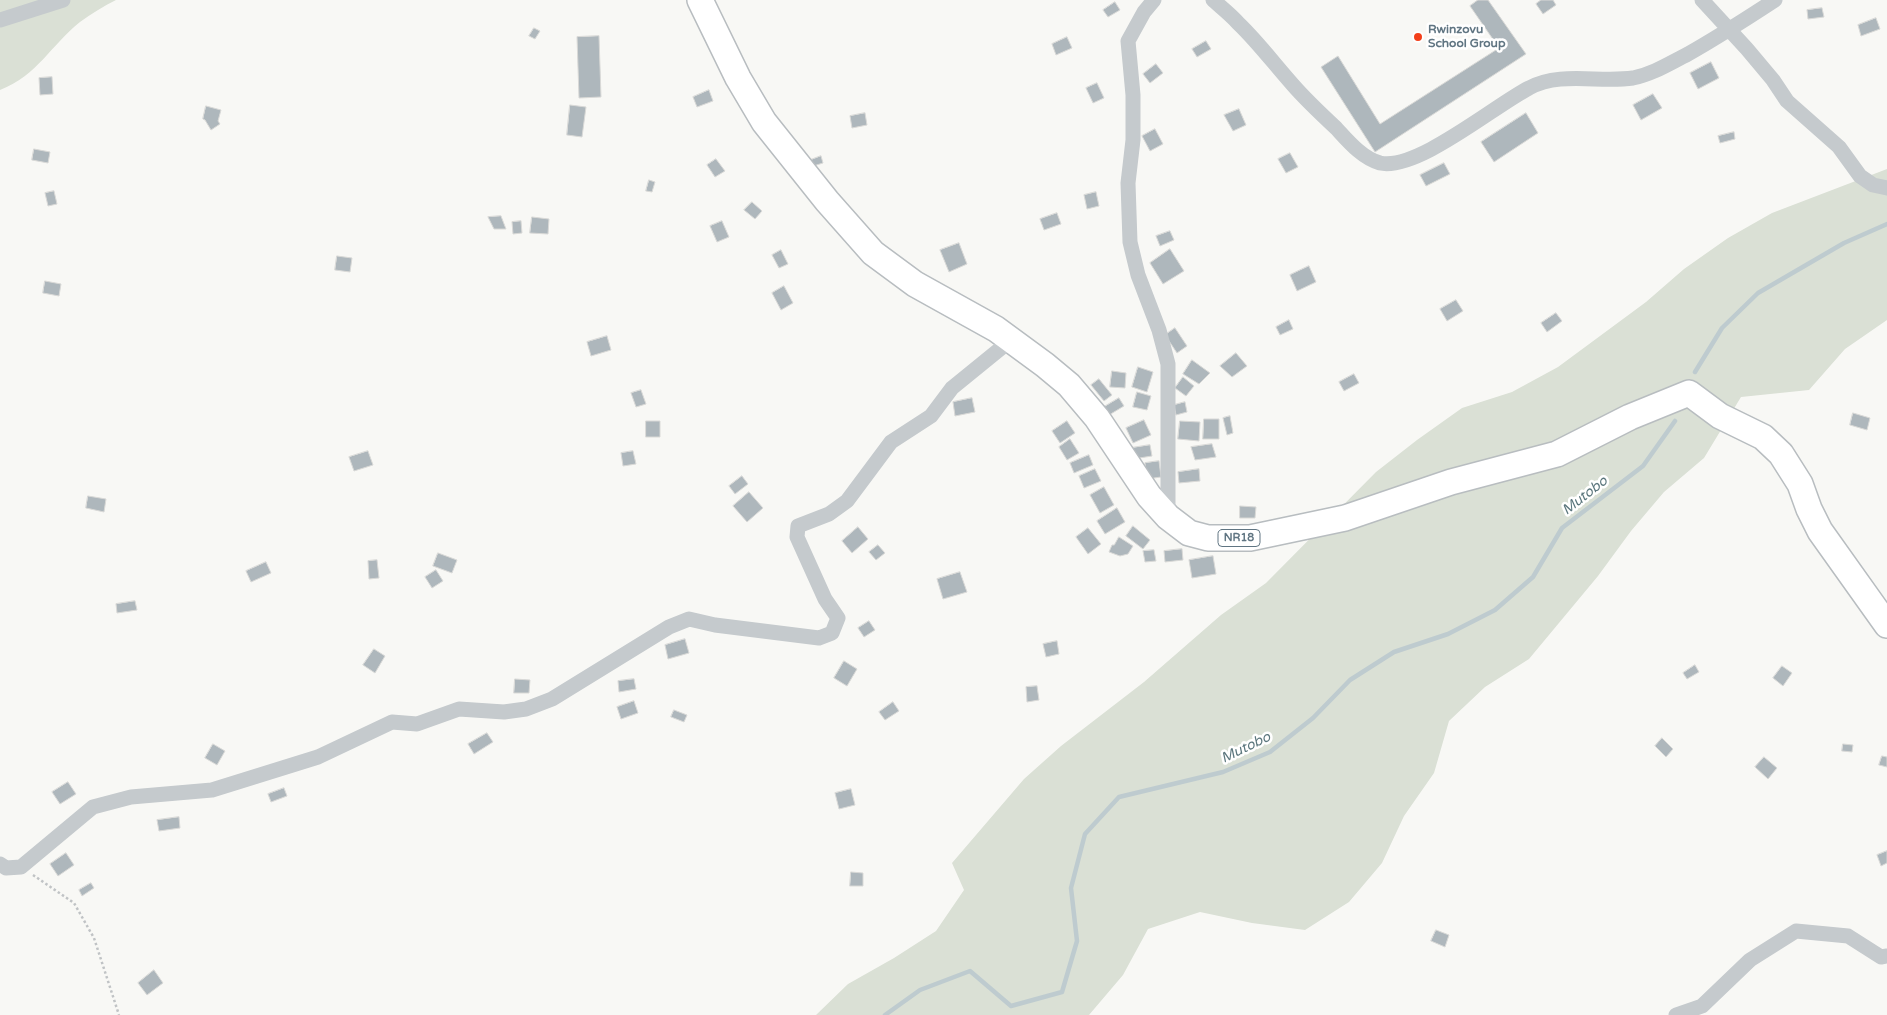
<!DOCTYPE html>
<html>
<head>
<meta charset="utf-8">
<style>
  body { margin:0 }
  canvas { display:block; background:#f8f8f5 }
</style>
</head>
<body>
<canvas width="1887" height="1015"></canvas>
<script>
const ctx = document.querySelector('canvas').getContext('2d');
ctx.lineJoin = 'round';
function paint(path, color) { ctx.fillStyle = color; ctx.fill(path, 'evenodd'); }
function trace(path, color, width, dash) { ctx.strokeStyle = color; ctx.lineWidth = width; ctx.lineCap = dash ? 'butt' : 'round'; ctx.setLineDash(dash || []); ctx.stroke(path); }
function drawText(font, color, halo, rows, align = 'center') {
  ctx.font = font + ' "Varela Round",sans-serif'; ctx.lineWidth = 5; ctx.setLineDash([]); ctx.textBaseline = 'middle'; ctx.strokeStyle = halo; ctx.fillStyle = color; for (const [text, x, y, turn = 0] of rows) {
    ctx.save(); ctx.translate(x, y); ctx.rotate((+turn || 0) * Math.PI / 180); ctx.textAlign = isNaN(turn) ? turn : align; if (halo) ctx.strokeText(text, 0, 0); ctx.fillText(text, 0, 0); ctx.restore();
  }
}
paint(new Path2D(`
  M0 0H116C104 6 91 14 80 22 50 46 38 75 0 90Z
  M1887 169V320L1845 349 1809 390 1741 397 1704 458 1664 492 1631 531 1598 576 1529 659 1485 687 1449 721 1434 773 1404 816 1382 863 1349 902 1305 930 1252 923 1200 912 1148 929 1123 975 1089 1015H816L848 984 894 958 936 931 964 890 952 863 1024 779 1061 746 1144 682 1221 615 1266 583 1376 472 1417 440 1462 408 1512 392 1558 367 1646 302 1684 269 1728 238 1772 213Z`), '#dae0d5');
trace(new Path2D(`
  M1695 372 1722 328 1758 293 1844 243 1887 224
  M885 1015 920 990 970 971 1011 1006 1062 992 1077 941 1071 888 1085 834 1119 797 1223 772 1270 752 1313 718 1350 680 1394 652 1448 634 1495 610 1533 577 1562 528 1643 466 1675 421`), '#becbcf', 4.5);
const building = new Path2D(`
  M1478 0H1488L1526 54 1375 152 1321 67 1338 56 1380 124 1499 48 1470 6Z
  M1541 0H1553L1556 5 1543 14 1536 4Z
  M1115 2 1120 10 1108 17 1103 10Z
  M1822 8 1824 17 1808 19 1807 10Z
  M1876 18 1880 29 1861 36 1858 25Z
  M534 28 540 31 535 39 529 36Z
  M599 36 601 97 579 98 577 37Z
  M1067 37 1072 48 1056 55 1052 44Z
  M1206 41 1211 49 1197 57 1192 49Z
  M1711 62 1719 78 1698 89 1690 73Z
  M1156 64 1163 73 1150 83 1143 74Z
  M52 77 53 94 40 95 39 78Z
  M1097 83 1104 98 1093 103 1086 88Z
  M709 90 713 101 697 107 693 97Z
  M1653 94 1662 108 1641 120 1633 105Z
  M570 105 586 107 582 137 567 135Z
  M206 106 221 110 218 121 220 124 211 130 205 120 203 119Z
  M1239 109 1246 125 1233 131 1224 115Z
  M865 113 867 125 852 128 850 116Z
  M1526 113 1538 133 1494 162 1481 142Z
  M1155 129 1163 144 1150 151 1142 136Z
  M1734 132 1735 139 1720 143 1718 136Z
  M34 149 50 152 48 163 32 160Z
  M1290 153 1298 167 1286 173 1278 159Z
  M821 156 823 163 810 167 808 161Z
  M716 159 725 171 715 177 707 165Z
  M1444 163 1450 174 1426 186 1420 175Z
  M649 180 655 182 652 192 646 191Z
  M54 191 57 204 48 206 45 193Z
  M1096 192 1099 206 1087 209 1084 195Z
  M752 202 762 211 755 219 744 210Z
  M1057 213 1061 224 1044 230 1040 219Z
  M501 216 506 229H494L488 217Z
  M532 217 549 219 548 234 530 233Z
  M521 221 522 233 513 234 512 222Z
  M722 221 729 237 717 242 710 226Z
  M1170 231 1174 240 1160 246 1156 236Z
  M959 243 967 264 949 272 940 250Z
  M1170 249 1184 271 1163 284 1150 263Z
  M781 250 788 264 779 268 772 255Z
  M337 256 352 258 350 272 335 270Z
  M1309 266 1316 282 1297 291 1290 275Z
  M45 281 61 284 59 296 43 293Z
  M784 286 793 303 781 310 772 293Z
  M1456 300 1463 311 1447 321 1440 309Z
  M1556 313 1562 321 1547 332 1541 323Z
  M1289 320 1293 329 1280 335 1276 327Z
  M1175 328 1187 346 1177 353 1165 335Z
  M607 336 611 350 591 356 587 342Z
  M1236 353 1247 366 1232 377 1220 366Z
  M1192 360 1210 373 1199 384 1183 374Z
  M1138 367 1153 372 1147 392 1132 387Z
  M1112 371 1126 373 1125 388 1110 387Z
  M1354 374 1359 383 1344 391 1339 382Z
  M1183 377 1194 386 1186 396 1175 388Z
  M1099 379 1112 395 1104 401 1091 385Z
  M641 390 646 404 636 407 631 393Z
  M1137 392 1151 396 1147 410 1133 407Z
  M972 398 975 412 955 416 953 402Z
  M1119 398 1124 406 1109 415 1104 407Z
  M1185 402 1187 412 1176 415 1174 405Z
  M1853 413 1870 418 1867 430 1850 425Z
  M1230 416 1233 433 1227 435 1223 418Z
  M1204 419H1219V439H1203Z
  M1144 420 1151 435 1133 443 1126 428Z
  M646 421H660V437H646Z
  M1067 421 1075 433 1060 443 1052 431Z
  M1180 421 1200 422 1199 441 1178 439Z
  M1070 439 1079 453 1067 460 1059 447Z
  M1212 444 1216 457 1195 460 1191 447Z
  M1150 445 1152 456 1133 459 1131 448Z
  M368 451 373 465 354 471 349 457Z
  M633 451 636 464 623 466 621 453Z
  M1089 455 1093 465 1074 473 1070 463Z
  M1159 461 1161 477 1147 479 1145 463Z
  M1095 469 1101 481 1084 488 1079 476Z
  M1199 469 1200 481 1179 483 1178 472Z
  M742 476 748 484 735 494 729 486Z
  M1104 487 1114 505 1100 513 1090 495Z
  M749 492 763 508 747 522 733 506Z
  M88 496 106 499 104 512 86 508Z
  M1240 506 1256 507 1255 518H1240Z
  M1117 508 1125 522 1105 534 1097 521Z
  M1133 526 1150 540 1143 549 1126 536Z
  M858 527 868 539 852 553 842 541Z
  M1088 528 1101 544 1088 554 1076 537Z
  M1119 537 1133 546 1128 554 1120 556 1109 552 1112 545H1114Z
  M878 545 885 553 876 560 869 552Z
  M1182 549 1183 560 1165 562 1164 551Z
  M1154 550 1156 561 1145 562 1143 551Z
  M438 553 457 560 452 573 433 566Z
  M1213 556 1216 574 1192 578 1189 560Z
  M377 560 379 578 369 579 368 561Z
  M266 562 271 573 251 582 246 571Z
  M436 570 443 581 432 588 425 577Z
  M960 572 967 592 943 599 937 579Z
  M135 601 137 610 117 613 116 604Z
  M869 621 875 630 864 637 858 628Z
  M685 639 689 653 668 659 665 645Z
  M1057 641 1059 654 1046 657 1043 644Z
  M374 649 385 656 375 673 363 665Z
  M844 661 857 669 847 686 834 678Z
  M1695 665 1699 672 1687 679 1683 673Z
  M1782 666 1792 673 1783 686 1773 678Z
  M515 679 530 680 529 693H514Z
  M634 679 636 689 619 692 618 681Z
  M1037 686 1039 700 1027 702 1026 687Z
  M634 701 638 713 621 719 617 707Z
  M893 702 899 711 885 720 879 712Z
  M674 710 687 715 684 722 671 717Z
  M487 733 493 742 474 754 468 744Z
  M1662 738 1673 749 1666 757 1655 746Z
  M213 744 225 751 217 765 205 758Z
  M1843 744 1853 745 1852 752 1842 751Z
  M1882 756 1887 757V767L1879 765Z
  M1764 757 1777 768 1768 779 1755 767Z
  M68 782 76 794 60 804 52 792Z
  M284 788 287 796 271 802 268 794Z
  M851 789 855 805 839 809 835 793Z
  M179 817 180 828 159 831 157 820Z
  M1887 851V863L1881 866 1877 855Z
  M66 853 74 865 58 876 50 864Z
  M851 872 863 873V886H850Z
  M91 883 94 888 82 896 79 890Z
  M1436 930 1449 935 1445 947 1431 941Z
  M154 970 163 983 147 995 138 983Z`);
paint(building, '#aeb7bc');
trace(building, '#d9d9d7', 1);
const primary = new Path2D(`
  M700 0 738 78 764 122 827 201 873 253 915 284 996 329 1045 365 1069 385 1097 418 1149 496 1168 517 1189 533 1208 538H1250L1345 518 1451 482 1557 454 1630 417 1689 393 1720 416 1763 437 1781 454 1800 484 1809 509 1820 531 1887 625`);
trace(primary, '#b8bdc0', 28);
trace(new Path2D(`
  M33 875 74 903 94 938 119 1015`), '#c0c3c5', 2.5, [2.5, 2.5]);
trace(new Path2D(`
  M1154 0 1144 12 1128 41 1133 95V140L1128 183 1130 242 1138 275 1159 330 1168 364V517
  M1213 0C1222 8 1231 15 1238 23 1258 42 1275 65 1293 85 1306 100 1321 114 1336 128 1348 141 1362 158 1380 163 1417 171 1494 106 1529 88 1560 71 1599 83 1633 78 1653 74 1670 63 1688 54 1718 37 1746 19 1775 0
  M1702 0 1747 49 1773 80 1787 101 1839 147 1860 176 1873 185 1887 188
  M0 20 63 0
  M0 864 6 868 21 867 93 807 131 797 212 790 318 757 392 722 417 724 459 709 504 712 526 709 552 699 669 627 689 619 715 625 819 638 832 633 838 618 825 599 797 537 798 526 829 514 847 501 891 442 931 416 952 388 1011 340
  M1676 1015 1702 1006 1750 960 1796 931 1848 936 1881 957 1887 956`), '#c5cacd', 15);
trace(primary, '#fff', 25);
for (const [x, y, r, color] of [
  [1418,37,5,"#f33f1a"]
]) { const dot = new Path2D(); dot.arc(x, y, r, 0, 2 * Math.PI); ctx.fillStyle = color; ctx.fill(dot); trace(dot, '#fff', 2); }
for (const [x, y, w] of [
  [1239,538,42]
]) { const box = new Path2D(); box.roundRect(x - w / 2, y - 8.5, w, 17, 4); ctx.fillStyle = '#fff'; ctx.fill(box); trace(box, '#607582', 1); }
drawText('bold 11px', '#607582', null, [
  ["NR18",1239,538]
]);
drawText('bold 12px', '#607582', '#fff', [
  ["Rwinzovu",1428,30],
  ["School Group",1428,44]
], 'left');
drawText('italic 14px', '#5b767d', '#fff', [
  ["Mutobo",1585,496,-38],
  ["Mutobo",1246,748,-26]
]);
</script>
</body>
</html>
